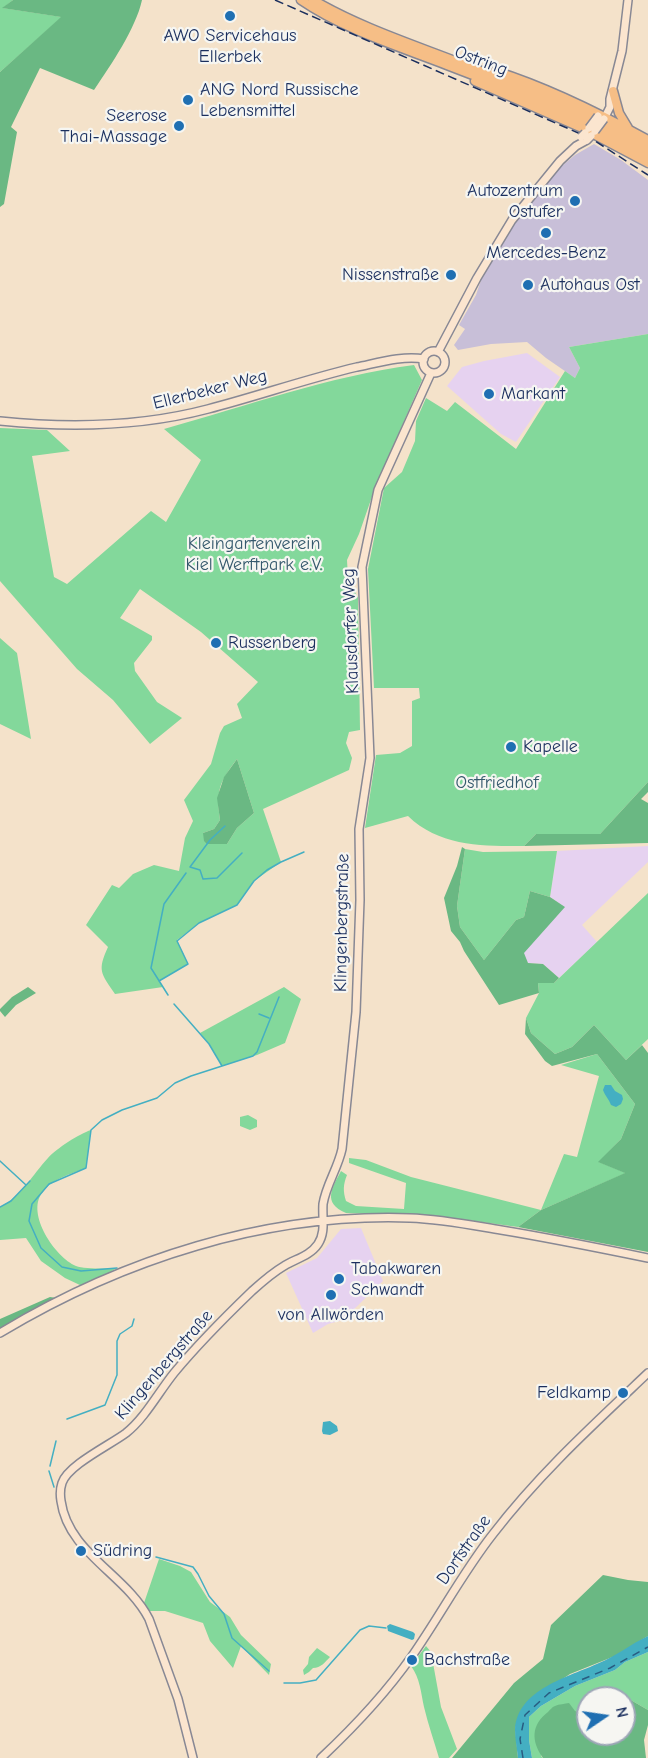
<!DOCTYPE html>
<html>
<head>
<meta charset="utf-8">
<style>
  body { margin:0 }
  #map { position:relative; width:648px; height:1758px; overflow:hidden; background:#f4e2ca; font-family:"Comic Neue",sans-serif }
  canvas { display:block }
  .north { position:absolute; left:576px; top:1686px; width:60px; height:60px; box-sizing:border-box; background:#f6f6f2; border:2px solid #9ea6b7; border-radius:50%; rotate:77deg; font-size:16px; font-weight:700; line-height:24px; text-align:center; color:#1b2f5e }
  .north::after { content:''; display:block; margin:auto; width:21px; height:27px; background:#1f6fb2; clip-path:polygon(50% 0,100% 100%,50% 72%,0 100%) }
</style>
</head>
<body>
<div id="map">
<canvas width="648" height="1758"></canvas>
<div class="north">N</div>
</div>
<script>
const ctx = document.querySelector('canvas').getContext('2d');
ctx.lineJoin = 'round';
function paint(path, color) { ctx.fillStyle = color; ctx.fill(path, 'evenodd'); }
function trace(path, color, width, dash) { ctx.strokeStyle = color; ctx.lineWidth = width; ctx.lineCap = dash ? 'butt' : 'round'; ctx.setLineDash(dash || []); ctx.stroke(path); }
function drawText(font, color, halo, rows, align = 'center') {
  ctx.font = font + ' "Comic Neue",sans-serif'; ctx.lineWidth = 4.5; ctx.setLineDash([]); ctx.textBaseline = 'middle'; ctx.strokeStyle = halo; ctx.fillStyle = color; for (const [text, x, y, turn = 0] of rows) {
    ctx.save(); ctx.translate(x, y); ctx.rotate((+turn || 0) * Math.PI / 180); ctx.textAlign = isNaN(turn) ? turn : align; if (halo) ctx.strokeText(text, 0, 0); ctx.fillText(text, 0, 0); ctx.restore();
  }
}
paint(new Path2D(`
  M527 353 560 377 516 442 501 434 447 386 462 367 484 361Z
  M648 846V862L582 925 597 942 559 978 543 964 528 963 523 953 564 907 550 897 557 851Z
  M361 1228 383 1281 343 1320 328 1324 313 1333 286 1273 317 1258 341 1229Z`), '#e6d2f0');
paint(new Path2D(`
  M594 144 621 160 648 180V334L569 347 580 368 575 378 546 358 527 342 491 344 458 350 454 345 465 329 459 325 476 295 481 280 517 220 550 176 575 155Z`), '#c8bfd8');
paint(new Path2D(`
  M0 0H13L3 8 62 17 0 72Z
  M648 334V782L600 834H536L524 846C483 846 440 847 408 816L365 828 376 755 400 753 412 746V701L420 698 419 688H374L368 569 384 488 402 472 415 441 416 421 426 398 447 411 455 402 516 449 565 371 575 378 580 368 569 347Z
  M414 365 422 380 375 488 359 534 347 560 348 578 358 598 360 730 349 732 346 743 352 758 349 770 263 809 281 862 254 881 237 905 199 923 177 940 188 964 159 981 163 987 115 994C101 973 97 971 108 947L86 925 112 885 119 888 133 874 154 865 179 871 185 838 193 821 184 800 211 764 220 733 224 726 242 718 237 704 258 682 201 632 140 589 120 618 152 636V640L134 663 135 671 157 702 182 718 150 744 113 700 77 669 0 581V428L47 430 70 451 32 456 54 577 67 584 151 511 166 522 201 460 164 429C247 406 329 376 414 365ZM237 759 254 813 237 828 227 844 203 833 214 829 220 820C216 790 219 783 237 759Z
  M0 638 17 653 31 739 0 724Z
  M465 849 483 852 557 851 550 897 530 891 524 917 516 920 484 960 460 927 457 906Z
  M648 893V1039L626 1060 594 1025 572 1047 555 1054 531 1033 526 1018 539 993 538 983H554Z
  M284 987 301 999 285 1043 257 1055 222 1066 209 1044 200 1033Z
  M597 1054 635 1104 621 1139 599 1162 626 1173 541 1210 518 1227 445 1217 346 1213C322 1203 332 1188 341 1171L347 1175C343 1185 343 1191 346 1201L356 1206 404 1209 406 1183 349 1163V1158L366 1160 411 1177 541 1210 564 1154 577 1157 599 1076 561 1065Z
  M248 1115 257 1120V1127L250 1130 240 1126V1117Z
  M91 1130 86 1168C71 1174 51 1179 42 1193 26 1214 55 1257 76 1266 84 1269 108 1269 117 1268L107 1274 82 1286 65 1278 41 1261 26 1238 0 1240V1207C22 1196 32 1175 48 1158 57 1148 79 1134 91 1130Z
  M159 1559 180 1566 191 1572 210 1602 230 1617 241 1635 271 1664 269 1675 241 1646 233 1668 210 1641 203 1623 165 1611H149L144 1603Z
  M426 1646 431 1652 441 1707 457 1749 449 1758H439C434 1741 428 1724 424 1707 421 1693 420 1678 411 1666Z
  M317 1648 330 1657C325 1662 321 1668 313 1668L309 1672 304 1675 303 1670 308 1664 309 1657Z
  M648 1652V1710L629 1699 624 1706V1698H588V1713L575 1711 541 1756 543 1758H532L529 1740V1717L541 1706 575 1686 615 1670 625 1662Z`), '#83d89b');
paint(new Path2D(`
  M13 0H142C136 28 111 65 94 90L40 68 11 127 17 132 4 204 0 207V72L61 17 2 8Z
  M237 759 254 813 237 828 227 844H207L204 841 203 833 214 829 220 820 217 798 224 777Z
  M648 782V792L641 799 648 803V843L524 846 536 834H600Z
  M462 847 465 849 457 906 460 927 484 960 516 920 524 917 530 891 550 897 565 907 524 953 528 963 543 964 559 978 554 983H538L539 993 499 1005 464 951 460 942 451 931 444 898 457 866Z
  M28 987 36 993 16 1005 5 1017 0 1011V1009L12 997Z
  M526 1018 531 1033 555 1054 572 1047 594 1025 626 1060 642 1045 648 1053V1252L518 1227 541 1210 625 1173 598 1162 621 1139 635 1104 597 1054 552 1066 545 1061 525 1034Z
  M50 1297 57 1298 0 1330V1319Z
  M603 1575 628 1580 648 1582V1636L615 1656 570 1674 561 1680 515 1727 518 1758H452L514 1683 543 1659 551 1625Z
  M629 1699 648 1710V1725L644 1740 646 1758H543C531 1741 531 1725 548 1712 550 1710 552 1707 555 1706 559 1704 565 1704 569 1703L575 1711 588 1713V1734H624V1706Z`), '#6ab883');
paint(new Path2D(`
  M605 1085H611L615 1091 622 1095 623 1099 621 1104 616 1107 611 1105C609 1099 605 1096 603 1090Z
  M330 1421 337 1426 338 1431 330 1435 323 1434 322 1431 323 1422Z
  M390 1624 413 1632 415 1634 414 1639 412 1640 388 1631 387 1626Z
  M648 1636V1652L625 1662 615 1670 575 1686 541 1706 529 1717V1740L532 1758H518C517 1749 515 1739 515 1730 517 1689 569 1677 599 1663 616 1656 631 1644 648 1636Z`), '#44afc2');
trace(new Path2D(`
  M225 826 210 840 190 867 200 870 203 879 217 878 242 853
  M159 981 188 964 177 941 199 923 237 905 254 881 267 870 281 862 304 852
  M168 995 151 968 164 904 186 873
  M259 1014 269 1018
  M222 1066 253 1056 257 1052 279 997
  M0 1161 26 1185
  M0 1207 11 1201 30 1181
  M117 1268 81 1271 62 1267 41 1248 29 1221 32 1204 49 1184 86 1168 91 1130 102 1120 122 1110 157 1098 175 1083 191 1076 222 1066 209 1044 174 1004
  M67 1419 105 1405 117 1375V1341L120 1334 132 1326 134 1319
  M50 1466 56 1441
  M49 1471 54 1487
  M156 1557 193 1567 198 1574 209 1596 224 1614 232 1638 269 1671
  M284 1683H300L316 1680 360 1630 369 1626 386 1628`), '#44afc2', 1.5);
trace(new Path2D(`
  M523 1758 520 1739 525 1715 549 1693 610 1668 648 1647`), '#295c81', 1.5, [8, 6]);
const secondary = new Path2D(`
  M604 119 610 107V99L622 51 628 0
  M423 362a11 11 0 1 1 22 0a11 11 0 1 1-22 0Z
  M438 352 477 278 512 220 560 161 576 146 587 140
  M0 421C69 428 140 427 208 409 258 396 306 379 357 367 377 363 403 355 424 359
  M0 1333C123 1259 266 1213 410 1218 441 1219 471 1225 501 1230 550 1238 599 1248 648 1258
  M193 1758 178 1699 149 1619C127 1575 68 1553 61 1501 60 1495 60 1489 62 1483 68 1465 110 1445 126 1433 145 1418 158 1393 174 1373 198 1344 225 1317 252 1291 262 1282 272 1273 284 1266 295 1259 310 1256 318 1244 326 1232 322 1218 323 1204 326 1185 338 1168 342 1149L356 1012 360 900 359 829 370 758 362 567 378 490 431 373
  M321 1758C354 1727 386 1693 412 1656 440 1616 463 1572 493 1534 539 1474 594 1424 648 1373`);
const highway = new Path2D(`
  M301 0C345 30 398 46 447 65 516 91 584 119 648 155
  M313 0C359 27 411 44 460 63 525 88 588 113 648 148
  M495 71C549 88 599 113 648 140
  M475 81 580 127 648 163
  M613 91 619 113 628 128`);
trace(secondary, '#888894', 10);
trace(highway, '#888894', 11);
trace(secondary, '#fbe5cf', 7);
trace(highway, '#f6be86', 8);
trace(new Path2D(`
  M275 0 592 139 648 175`), '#1b2f5e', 1.5, [9, 4.5]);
const secondaryBridge = new Path2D(`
  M589 128 598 116
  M595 131 604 119
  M581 137 585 133
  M587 140 591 136`);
trace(secondaryBridge, '#888894', 10, []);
trace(secondaryBridge, '#fbe5cf', 7);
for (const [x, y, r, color] of [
  [230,16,6,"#1f6fb2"],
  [188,100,6,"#1f6fb2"],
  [179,126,6,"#1f6fb2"],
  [575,201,6,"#1f6fb2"],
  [546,233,6,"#1f6fb2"],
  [451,275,6,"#1f6fb2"],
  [528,285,6,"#1f6fb2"],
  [489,394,6,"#1f6fb2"],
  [216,643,6,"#1f6fb2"],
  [511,747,6,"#1f6fb2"],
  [339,1279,6,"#1f6fb2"],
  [331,1295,6,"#1f6fb2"],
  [623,1393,6,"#1f6fb2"],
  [81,1551,6,"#1f6fb2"],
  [412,1660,6,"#1f6fb2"]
]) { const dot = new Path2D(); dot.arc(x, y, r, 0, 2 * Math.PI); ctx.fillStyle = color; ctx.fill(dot); trace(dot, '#f6f6f2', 2); }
drawText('18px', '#1b2f5e', '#f6f6f2', [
  ["AWO Servicehaus",230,36,"center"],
  ["Ellerbek",230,57,"center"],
  ["ANG Nord Russische",200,90],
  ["Lebensmittel",200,111],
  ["Seerose",167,116,"right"],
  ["Thai-Massage",167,137,"right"],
  ["Autozentrum",563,191,"right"],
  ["Ostufer",563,212,"right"],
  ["Mercedes-Benz",546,253,"center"],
  ["Nissenstraße",439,275,"right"],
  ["Autohaus Ost",540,285],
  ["Markant",501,394],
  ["Russenberg",228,643],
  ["Kapelle",523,747],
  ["Tabakwaren",351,1269],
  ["Schwandt",351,1290],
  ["von Allwörden",331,1315,"center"],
  ["Feldkamp",611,1393,"right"],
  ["Südring",93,1551],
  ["Bachstraße",424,1660]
], 'left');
drawText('18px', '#1b2f5e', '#f6f6f2', [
  ["Ostring",481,61,21],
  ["Ellerbeker Weg",210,390,-14],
  ["Klausdorfer Weg",351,631,-92],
  ["Klingenbergstraße",342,923,-89],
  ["Klingenbergstraße",164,1365,-49],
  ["Dorfstraße",464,1550,-55]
]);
drawText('18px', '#35596d', '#f6f6f2', [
  ["Kleingartenverein",254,544],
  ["Kiel Werftpark e.V.",254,565],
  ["Ostfriedhof",497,783]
]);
</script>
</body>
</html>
